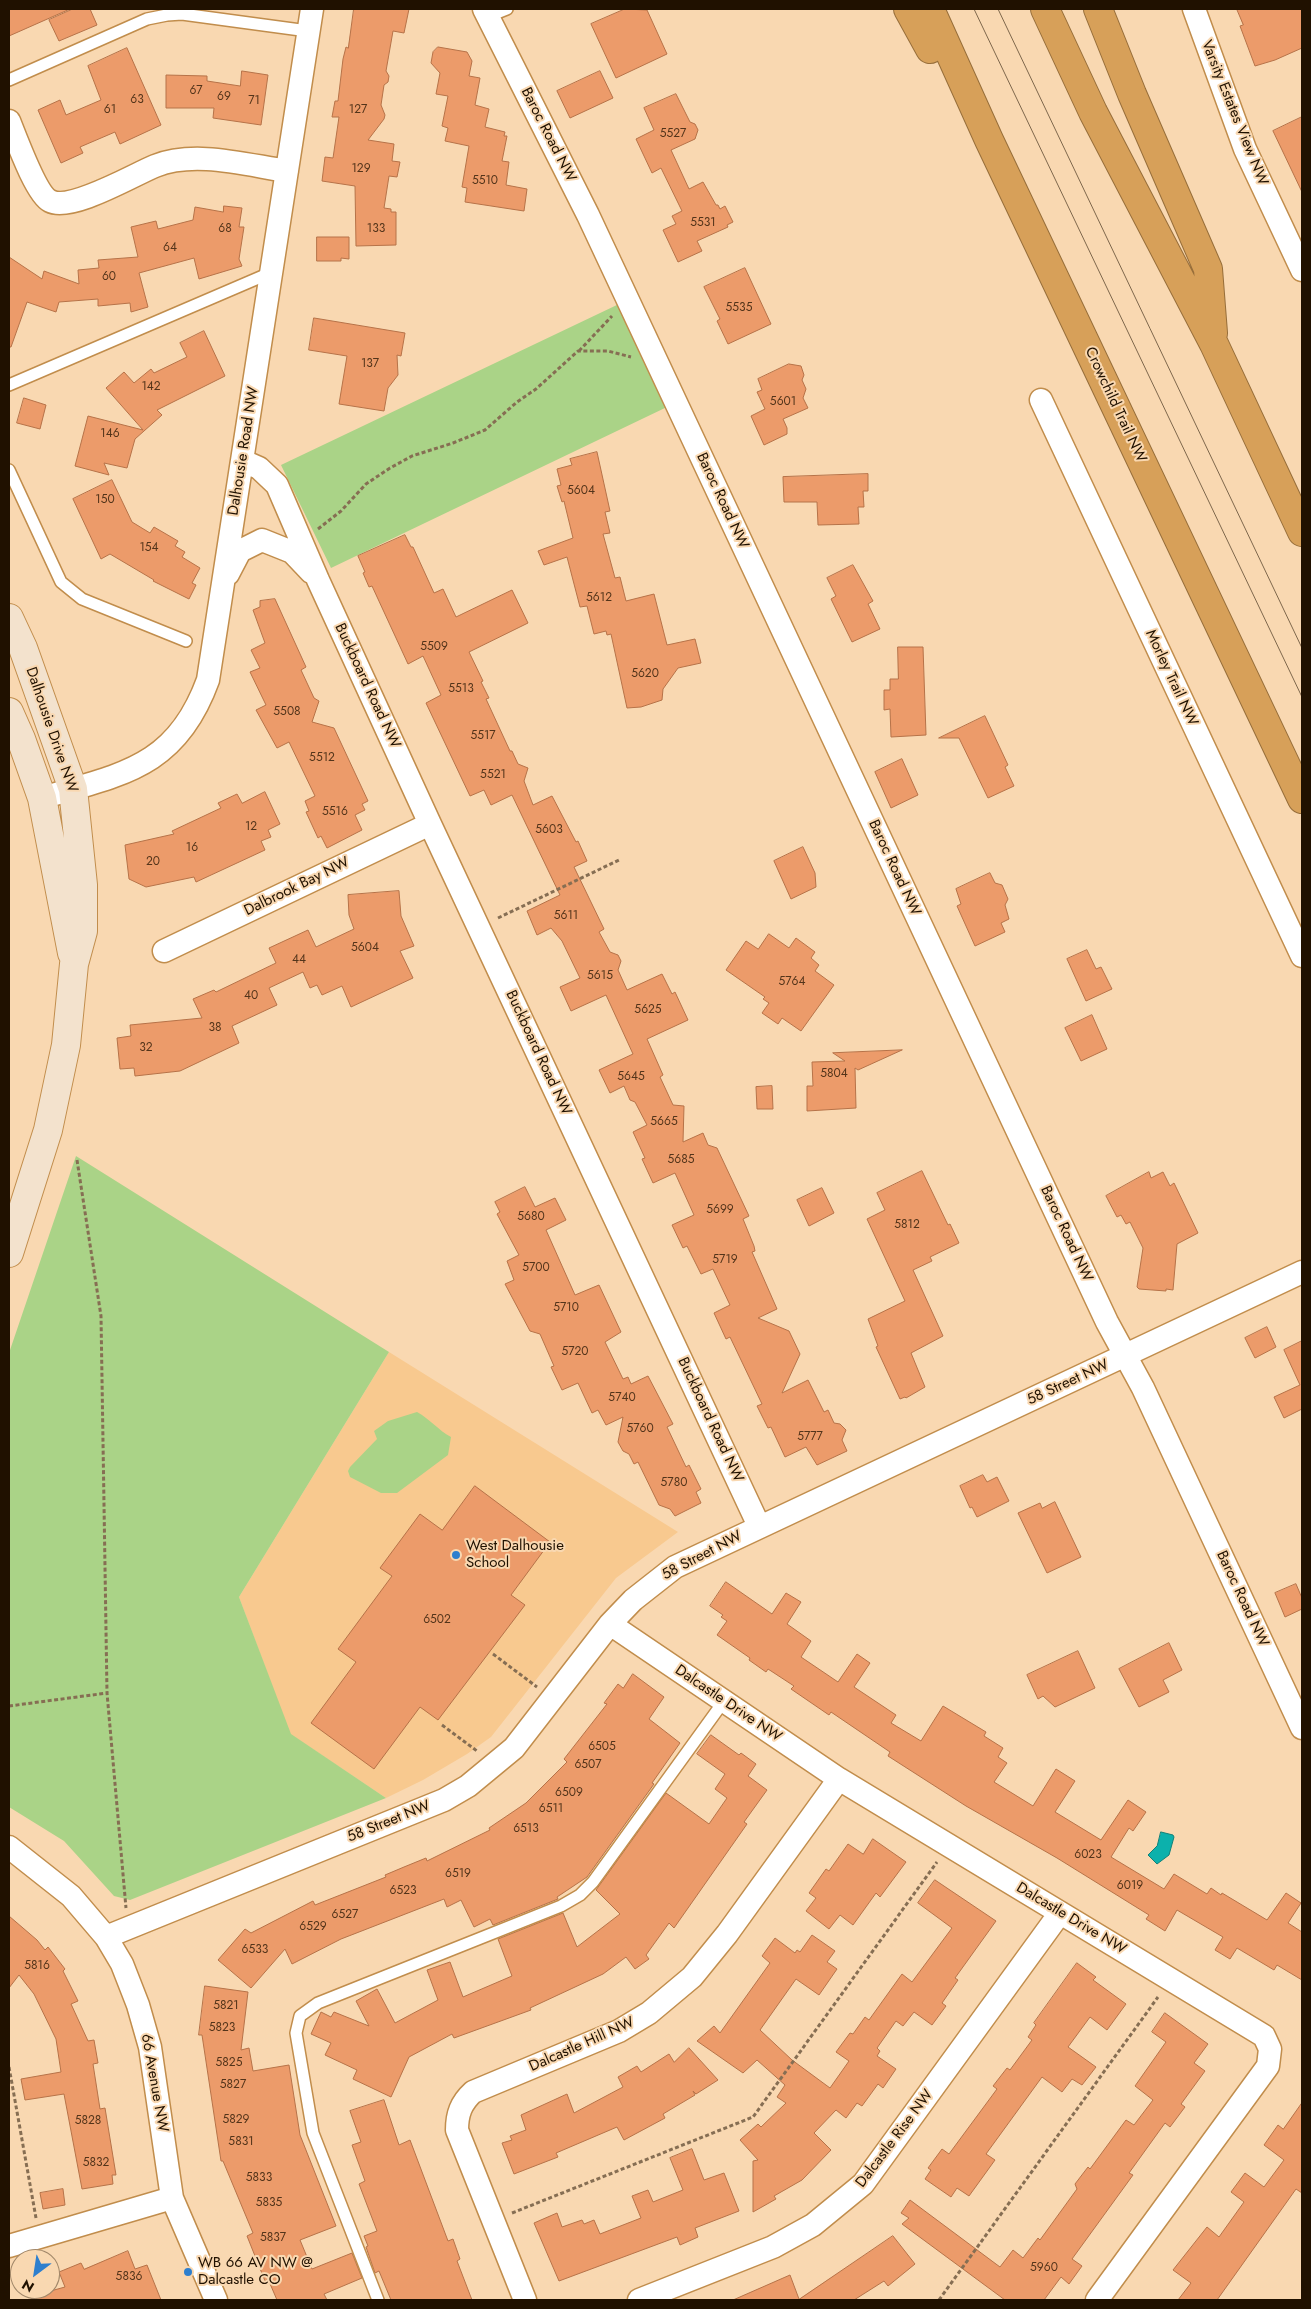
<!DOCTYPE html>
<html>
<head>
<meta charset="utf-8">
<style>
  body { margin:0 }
  #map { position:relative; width:1311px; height:2309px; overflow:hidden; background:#f9d8b1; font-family:Jost,sans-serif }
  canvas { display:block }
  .frame { position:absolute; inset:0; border:10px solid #201100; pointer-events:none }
  .north { position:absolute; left:10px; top:2249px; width:50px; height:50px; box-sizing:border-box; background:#f9d8b1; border:1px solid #a2886a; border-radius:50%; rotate:211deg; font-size:14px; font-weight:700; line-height:20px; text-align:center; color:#201100 }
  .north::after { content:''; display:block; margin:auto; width:18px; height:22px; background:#2e7fce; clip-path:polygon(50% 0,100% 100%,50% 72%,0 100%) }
</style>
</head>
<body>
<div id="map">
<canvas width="1311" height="2309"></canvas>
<div class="frame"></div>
<div class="north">N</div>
</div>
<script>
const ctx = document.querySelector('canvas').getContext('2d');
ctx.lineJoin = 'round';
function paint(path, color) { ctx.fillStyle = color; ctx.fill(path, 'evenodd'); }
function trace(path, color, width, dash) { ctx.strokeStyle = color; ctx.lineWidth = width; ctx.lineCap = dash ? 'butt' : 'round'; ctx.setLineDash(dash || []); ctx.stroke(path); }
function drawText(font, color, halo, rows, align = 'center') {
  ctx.font = font + ' Jost,sans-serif'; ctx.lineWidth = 4; ctx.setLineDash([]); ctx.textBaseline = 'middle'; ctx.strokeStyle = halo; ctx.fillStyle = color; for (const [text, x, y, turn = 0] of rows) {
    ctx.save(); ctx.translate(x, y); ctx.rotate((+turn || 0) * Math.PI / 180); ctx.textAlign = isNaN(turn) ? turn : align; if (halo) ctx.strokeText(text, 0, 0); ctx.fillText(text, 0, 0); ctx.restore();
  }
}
paint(new Path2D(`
  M389 1352 678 1532 616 1578 491 1737 467 1754 423 1780 386 1798 290 1734 239 1597Z`), '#f8c98f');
paint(new Path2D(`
  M619 304 667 407 331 568 281 465Z
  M76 1156 389 1352 239 1597 291 1734 386 1798 130 1900 114 1896 64 1841 9 1807V1353Z
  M417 1412C430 1419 438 1430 451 1437L448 1455 397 1493H381L350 1477 348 1471 350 1467 377 1439 374 1431 388 1421Z`), '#aad387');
const water = new Path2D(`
  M1161 1832 1173 1835 1174 1837 1169 1855 1157 1864 1148 1855 1157 1846Z`);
paint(water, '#0cb1ac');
trace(water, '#128178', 1);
const building = new Path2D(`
  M9 9H70L9 36Z
  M73 9H90L97 25 59 41 49 20Z
  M354 9H409L404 33 393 31 386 71 389 76 388 82 384 85 381 105 385 115 384 119 368 140 394 144 392 161 400 162 397 177 389 176 384 208 391 209V212H396V245L356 246 355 186 322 181 325 157 333 158 339 117H332L335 101H338L343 59 346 47 348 48Z
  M625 9 647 10 667 54 616 78 591 24Z
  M1237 9H1302V48L1275 60 1255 66 1240 26 1243 25Z
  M438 47 467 52 472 61 469 76 480 78 475 105 489 109 485 127 505 132 504 136H507L502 161 509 162 506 185 527 189 524 211 465 202 467 188 462 187 469 146 445 141 448 128 442 126 448 96 436 94 440 73 431 63 433 52Z
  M127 48 161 125 120 144 115 132 80 147 83 153 61 163 38 110 60 100 66 115 101 100 88 66Z
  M242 71 268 75 261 125 213 118 214 108H166V75L207 76V81L240 86Z
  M600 71 613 98 570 118 557 91Z
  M676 94 690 122 695 124 698 130 695 139 671 150 689 189 703 182 716 205H718L720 209 725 206 733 222 727 225 728 227 697 241 702 251 678 262 663 230 676 224 672 216 682 211 661 168 652 173 636 139 654 130 644 108Z
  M1302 117V192L1273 131Z
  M224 206 242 208 239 227H244L239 259 242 266 199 279 194 258 139 273 148 307 131 312 130 303 98 306V299L59 302 56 312 27 302 11 347H9V257L42 279 44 271 79 284 78 270 99 268 98 260 138 257 131 227 156 221 158 229 193 220 195 207 223 212Z
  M317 237H349V259L341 258V261H317Z
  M745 268 771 324 728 344 717 321 720 319 704 287Z
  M314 318 405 333 401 356 397 355 398 375 388 388 384 411 339 404 347 356 309 350Z
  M204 331 225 376 157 410 162 415 135 439 127 468 104 463 109 475 75 466 88 416 143 430 106 388 124 372 134 383 151 369 154 373 187 357 180 343Z
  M789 364 801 366 804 375 802 380 806 389 803 398 808 408 783 419 787 428V434L764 445 751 416 765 409 757 392 762 390 758 379Z
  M24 398 46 405 40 429 17 423Z
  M597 452 610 511 605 512 610 533 603 534 615 578 620 577 626 601 654 594 667 645 695 639 701 663 678 668 663 689 662 700 641 707 627 708 611 634 607 635 606 631 594 634 587 606 580 607 567 557 544 565 538 551 573 538 564 501 562 502 557 486 561 485 557 469 572 465 570 459Z
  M868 474V491H863L864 507H858L859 524 818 525 817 502H784L783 477Z
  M112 480 132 522 150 533 154 527 178 541 175 546 185 552 182 557 200 568 192 583 196 585 189 599 153 581 154 580 110 554 101 559 73 499Z
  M405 535 411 547H413L434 593 443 589 456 617 512 590 528 623 469 652 483 681 481 682 489 698 486 699 510 751H512L518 764 528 768 524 781 533 805 552 796 576 842 578 841 587 861 574 867 604 929 599 932 610 952 618 955 621 961 618 970 627 990 662 974 672 994 675 992 688 1020 647 1039 663 1075 660 1077 673 1105 684 1106 683 1142 703 1133 708 1145 717 1148 749 1216 743 1219 754 1246 755 1251 752 1252 777 1309 758 1318 789 1331 800 1354 782 1393 808 1380 824 1412 828 1410 834 1423 840 1424 846 1430 842 1440 847 1451 817 1465 806 1447 785 1457 771 1427 768 1428 757 1406 762 1404 730 1337 726 1339 714 1313 730 1305 713 1269 701 1274 687 1246 683 1248 672 1225 694 1215 675 1173 653 1183 642 1159 645 1158 633 1132 647 1125 635 1102 630 1100 624 1086 610 1093 599 1070 633 1054 606 995 571 1011 560 987 580 978 562 941 551 928 537 935 527 911 560 895 512 795 491 805 484 790 470 796 426 703 441 695 423 656 408 664 372 586 369 587 363 573 365 572 358 556Z
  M853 565 873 601 868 604 880 629 852 642 831 599 836 596 827 578Z
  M275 599 306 667 301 670 314 698 319 701 312 722 334 728 368 801 362 804 365 810 355 815 362 830 327 848 321 836 318 838 306 812 309 811 305 801 315 796 289 742 277 748 256 710 266 705 250 672 260 668 251 650 265 643 253 610 260 607V601Z
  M898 647H923L926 735 891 737 890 709 884 710V690H890V679H898Z
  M985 716 1008 765 1005 767 1014 786 988 798 959 738H939Z
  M902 759 918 795 891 808 875 772Z
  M265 792 280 824 268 830 271 837 261 841 265 850 196 882 194 877 146 887 129 879 125 845 174 834 172 831 221 808 218 803 237 794 242 803Z
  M803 847 815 873 816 887 791 899 774 861Z
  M990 873 995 883 1002 885 1008 899 1005 905 1009 919 1001 923 1005 932 975 946 957 906 961 904 956 889Z
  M399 891 401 916 414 946 400 951 413 978 351 1007 342 986 322 995 317 985 310 988 303 972 269 988 277 1005 232 1026 239 1043 180 1071 135 1076 134 1068 120 1069 117 1038 131 1036 130 1025 202 1018 193 999 214 990 216 992 276 963 269 948 308 930 316 947 354 929 349 915 348 895Z
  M769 934 789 948 796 938 815 952 811 958 819 965 815 971 834 985 801 1031 782 1018 778 1024 762 1013 769 1003 763 999 765 997 726 970 746 941 758 949Z
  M1087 950 1096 969 1101 967 1112 989 1086 1001 1067 959Z
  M1092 1015 1107 1049 1081 1061 1065 1028Z
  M902 1050 858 1070 855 1068 856 1108 807 1111V1086H813L812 1062 845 1061 833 1053Z
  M772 1086 773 1109H757L756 1087Z
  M922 1171 948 1225 950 1224 959 1243 930 1257 932 1261 913 1270 943 1336 911 1353 925 1387 906 1398 905 1397 900 1399 876 1347 878 1346 868 1319 905 1301 867 1219 885 1210 877 1193Z
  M1149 1172 1151 1178 1163 1172 1170 1186 1174 1183 1198 1233 1177 1244 1173 1290 1166 1289V1291L1139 1289 1137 1287 1143 1248 1130 1222 1126 1224 1121 1215 1117 1217 1106 1196Z
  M525 1187 535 1207 555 1198 566 1220 546 1230 575 1295 599 1285 621 1332 605 1342 623 1379 628 1377 631 1384 648 1376 673 1424 667 1427 686 1467 689 1465 701 1489 696 1492 701 1503 675 1516 670 1509 659 1505 638 1462 634 1464 629 1454 623 1451 618 1442 623 1417 606 1425 598 1410 592 1413 578 1383 562 1390 551 1367 554 1366 540 1334 530 1331 505 1284 514 1280 507 1261 519 1255 497 1214 500 1212 495 1202Z
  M822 1188 834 1213 809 1226 797 1200Z
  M1267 1327 1276 1347 1255 1358 1245 1338Z
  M1302 1341V1409L1284 1418 1274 1397 1300 1385 1284 1350Z
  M983 1475 987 1482 997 1477 1009 1501 977 1517 972 1507 970 1508 960 1486Z
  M475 1486 550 1542 511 1595 525 1605 438 1720 420 1707 374 1769 311 1723 356 1662 338 1649 392 1576 380 1568 420 1514 442 1530Z
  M1055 1502 1081 1557 1047 1573 1018 1513 1040 1503 1042 1508Z
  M726 1582 772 1614 786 1593 801 1602 787 1624 811 1641 801 1657 838 1682 857 1654 870 1663 854 1687 896 1715 891 1723 921 1741 943 1706 986 1732 984 1736 1003 1748 998 1757 1007 1763 994 1782 1033 1806 1056 1769 1075 1781 1055 1812 1101 1840 1128 1800 1146 1812 1133 1831 1129 1828 1111 1857 1164 1889 1174 1874 1207 1894 1211 1888 1221 1895 1222 1893 1267 1920 1286 1893 1301 1903 1288 1923 1302 1932V1980L1277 1965 1274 1970 1237 1948 1230 1959 1215 1950 1223 1937 1177 1910 1165 1931 1146 1919 1149 1915 1057 1858 966 1806 888 1756 890 1752 831 1712 829 1715 791 1689 794 1686 768 1669 766 1672 749 1660 750 1658 717 1635 727 1621 721 1617 723 1615 710 1606Z
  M1296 1584 1302 1598V1609L1285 1617 1275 1593Z
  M1169 1643 1182 1670 1163 1680 1169 1692 1139 1707 1119 1669Z
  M1078 1651 1095 1688 1055 1707 1043 1696 1038 1699 1027 1675Z
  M633 1674 664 1697 649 1719 680 1743 652 1783 654 1784 587 1877 557 1897 558 1899 493 1925 490 1919 474 1927 461 1900 447 1907 444 1899 341 1939 292 1964 285 1949 251 1988 218 1960 245 1929 251 1933 313 1901 315 1905 386 1877 385 1875 404 1867 426 1858 427 1861 490 1830 489 1828 526 1803 567 1762 564 1759 607 1704 604 1703 618 1684 623 1688Z
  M711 1735 739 1755 741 1753 756 1764 748 1776 767 1790 744 1822 747 1824 674 1928 669 1923 646 1955 649 1959 635 1969 626 1957 603 1974 530 2008 531 2010 454 2038 452 2034 409 2057 391 2097 353 2079 357 2070 325 2055 331 2043 311 2034 321 2012 331 2017 334 2012 369 2026 356 2001 377 1989 395 2023 438 2000 427 1970 450 1962 463 1997 512 1976 498 1939 563 1913 577 1947 620 1914 596 1890 666 1793 709 1824 727 1798 715 1789 725 1774 697 1754Z
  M873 1839 906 1862 880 1897 876 1893 853 1925 840 1915 829 1929 806 1911 816 1898 809 1893 826 1869 829 1871 848 1844 863 1854Z
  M935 1880 996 1921 955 1978 958 1980 942 2003 946 2006 932 2025 914 2012 903 2026 896 2021 877 2048 880 2051 877 2056 896 2069 883 2088 878 2084 862 2106 857 2103 846 2118 836 2110 814 2133 831 2150 802 2180 774 2196 776 2199 753 2212V2161L758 2160 740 2140 758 2124 761 2127 786 2103 777 2097 785 2085 757 2060 743 2073 697 2041 714 2026 720 2033 770 1963 762 1956 775 1938 795 1953 797 1950 800 1952 812 1935 835 1951 827 1962 837 1969 819 1995 796 1979 760 2030 792 2060 830 2088 849 2061 836 2052 850 2033 853 2034 865 2017 869 2020 902 1974 912 1982 952 1928 918 1903Z
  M9 1916 37 1940 45 1950 48 1947 65 1969 63 1971 78 2001 71 2004 88 2041 94 2040 98 2063 93 2064 100 2109 105 2108 116 2175H112L113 2184 82 2189 64 2094 25 2100 21 2079 61 2072 56 2039 34 1994 19 1975 9 1988Z
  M1077 1963 1096 1977 1093 1980 1126 2004 1107 2030 1090 2017 1068 2047 1096 2067 1082 2085 1072 2079 1062 2092 1042 2077 986 2154 995 2160 969 2196 957 2188 951 2197 925 2179 931 2170 928 2168 942 2149 949 2154 997 2089 993 2086 1007 2068 1010 2070 1032 2040 1028 2037 1036 2025 1034 2023Z
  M205 1986 248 1992 241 2050 249 2048 253 2071 289 2065 300 2135 336 2226 300 2240 312 2269 352 2253 362 2278 324 2294 327 2300H277L268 2279 265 2281 247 2236 253 2233 223 2161H221L202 2035H199Z
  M1165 2013 1208 2044 1194 2063 1205 2071 1181 2104 1185 2107 1170 2127 1165 2123 1129 2173 1133 2175 1072 2259 1082 2266 1069 2284 1061 2277 1044 2300H1005L902 2224 909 2218 901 2213 910 2200 1000 2267 1013 2250 1023 2258 1038 2238 1040 2240 1077 2189 1075 2184 1088 2167 1090 2169 1126 2120 1134 2125 1153 2100 1135 2086 1166 2042 1152 2032Z
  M689 2048 718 2080 696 2094 693 2091 695 2095 663 2114 665 2118 624 2140 617 2127 556 2153 558 2157 514 2174 502 2143 512 2140 510 2136 526 2130 521 2115 567 2094 574 2113 623 2087 618 2077 637 2066 641 2072 669 2054 674 2062Z
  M384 2100 399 2145 410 2140 448 2241 453 2239 460 2259 457 2261 472 2300H391L379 2271 375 2273 366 2247 368 2246 364 2236 377 2231 359 2184 365 2181 352 2145 361 2142 350 2111Z
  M1302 2103V2193L1296 2189 1217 2300H1178L1191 2283 1173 2270 1207 2227 1219 2237 1244 2202 1231 2192 1245 2173 1264 2187 1284 2160 1264 2145 1278 2125 1283 2129Z
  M692 2149 704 2180 724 2173 739 2211 695 2228 698 2237 680 2245 677 2237 559 2281 534 2223 557 2213 562 2227 582 2220 584 2224 594 2220 600 2234 641 2218 632 2196 648 2190 653 2202 683 2190 670 2158Z
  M63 2189 65 2205 43 2209 40 2193Z
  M893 2236 915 2264 888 2286 884 2281 854 2300H733L790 2275 799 2299Z
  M128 2251 135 2269 147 2265 161 2300H37L36 2295 65 2287 59 2272 81 2263 84 2269Z`);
paint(building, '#ec9b6a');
trace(building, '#b67248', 1);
const lane = new Path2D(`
  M487 17 507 9
  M9 80 147 19 167 15 182 14 308 31
  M9 385 270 273
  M9 470 61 582 82 599 186 641
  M378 2300 313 2133 296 2033 300 2016 318 2003 561 1906 580 1895 593 1882 724 1701`);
const street = new Path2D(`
  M484 9 588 215 1107 1322 1143 1388 1302 1728
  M1194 9 1245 149 1302 270
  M9 121C16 138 36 194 50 201 71 212 133 175 155 166 195 150 246 165 287 171
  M1041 400 1302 956
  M243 461 259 468 277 485 318 580 430 824 759 1526
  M228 574 240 551 262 540 292 552 311 572
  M42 798C122 774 176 768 208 680L312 9
  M164 951 430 824
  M610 1624 839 1779 1264 2036 1270 2049 1268 2066 1097 2300
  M9 1847 71 1896 106 1937 122 1964 138 2005 150 2047 172 2198 216 2300
  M106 1937 444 1800 468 1786 514 1748 610 1624 633 1600 675 1567 1302 1272
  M9 2246 172 2198
  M525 2300 457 2130C457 2114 461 2103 473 2092L619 2031 649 2013 692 1977 727 1934 839 1779
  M639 2300 773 2247 813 2225 863 2184 1060 1913`);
const secondary = new Path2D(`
  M9 618 23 648 73 789 83 885V931L74 964 66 1045 48 1130 9 1253
  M9 712 21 739 42 798 72 953`);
const highway = new Path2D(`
  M908 9 930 49
  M930 9 989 140 1302 799
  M1045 9 1093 112 1214 344 1302 532
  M1098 9 1132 94 1208 269 1213 333`);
trace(lane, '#c18d4c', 14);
trace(street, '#c18d4c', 25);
trace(secondary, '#c18d4c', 30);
trace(highway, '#976e3a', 30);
trace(new Path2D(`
  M579 351 612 316
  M318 529 341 511 366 484 390 468 412 456 453 443 485 430 517 402 536 389 578 351H608L631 357
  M498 918 619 860
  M77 1160 101 1316 107 1693 126 1908
  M493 1654 537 1687
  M9 1706 107 1693
  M442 1725 477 1751
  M9 2067 36 2218
  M512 2213 753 2117 937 1862
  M939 2300 1158 1997`), '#866e53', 3, [4, 2.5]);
trace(lane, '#fff', 11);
trace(street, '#fff', 22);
trace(secondary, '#f3e2cd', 28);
trace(highway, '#d7a059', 28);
trace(new Path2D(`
  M974 9 1302 697
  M998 9 1302 648`), '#7e674c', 1);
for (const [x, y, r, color] of [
  [456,1555,5,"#2e7fce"],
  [188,2272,5,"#2e7fce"]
]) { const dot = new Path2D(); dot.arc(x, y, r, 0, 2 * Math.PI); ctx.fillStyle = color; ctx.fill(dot); trace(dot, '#f9d8b1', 2); }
drawText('12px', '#53341a', null, [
  ["67",196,91],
  ["69",224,97],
  ["63",137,100],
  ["71",254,101],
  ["61",110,110],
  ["127",358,110],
  ["5527",673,134],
  ["129",361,169],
  ["5510",485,181],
  ["5531",703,223],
  ["68",225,229],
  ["133",376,229],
  ["64",170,248],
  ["60",109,277],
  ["5535",739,308],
  ["137",370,364],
  ["142",151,387],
  ["5601",783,402],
  ["146",110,434],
  ["5604",581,491],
  ["150",105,500],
  ["154",149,548],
  ["5612",599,598],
  ["5509",434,647],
  ["5620",645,674],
  ["5513",461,689],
  ["5508",287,712],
  ["5517",483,736],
  ["5512",322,758],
  ["5521",493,775],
  ["5516",335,812],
  ["12",251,827],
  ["5603",549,830],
  ["16",192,848],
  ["20",153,862],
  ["5611",566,916],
  ["5604",365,948],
  ["44",299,960],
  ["5615",600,976],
  ["5764",792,982],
  ["40",251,996],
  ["5625",648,1010],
  ["38",215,1028],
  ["32",146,1048],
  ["5804",834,1074],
  ["5645",631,1077],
  ["5665",664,1122],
  ["5685",681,1160],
  ["5699",720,1210],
  ["5680",531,1217],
  ["5812",907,1225],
  ["5719",725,1260],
  ["5700",536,1268],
  ["5710",566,1308],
  ["5720",575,1352],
  ["5740",622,1398],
  ["5760",640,1429],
  ["5777",810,1437],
  ["5780",674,1483],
  ["6502",437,1620],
  ["6505",602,1747],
  ["6507",588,1765],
  ["6509",569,1793],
  ["6511",551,1809],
  ["6513",526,1829],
  ["6023",1088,1855],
  ["6519",458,1874],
  ["6019",1130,1886],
  ["6523",403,1891],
  ["6527",345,1915],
  ["6529",313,1927],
  ["6533",255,1950],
  ["5816",37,1966],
  ["5821",226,2006],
  ["5823",222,2028],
  ["5825",229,2063],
  ["5827",233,2085],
  ["5829",236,2120],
  ["5828",88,2121],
  ["5831",241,2142],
  ["5832",96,2163],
  ["5833",259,2178],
  ["5835",269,2203],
  ["5837",273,2238],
  ["5960",1044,2268],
  ["5836",129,2277]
]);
drawText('15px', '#201100', '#f9d8b1', [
  ["Varsity Estates View NW",1234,113,68],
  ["Baroc Road NW",548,135,63],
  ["Crowchild Trail NW",1115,405,65],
  ["Dalhousie Road NW",244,451,-81],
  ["Baroc Road NW",722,501,65],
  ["Morley Trail NW",1171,678,65],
  ["Buckboard Road NW",367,686,65],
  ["Dalhousie Drive NW",51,730,71],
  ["Baroc Road NW",894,868,65],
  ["Dalbrook Bay NW",297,887,-26],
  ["Buckboard Road NW",538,1053,65],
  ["Baroc Road NW",1066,1234,65],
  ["58 Street NW",1068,1383,-25],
  ["Buckboard Road NW",710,1420,65],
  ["58 Street NW",702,1556,-28],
  ["Baroc Road NW",1242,1599,65],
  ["Dalcastle Drive NW",728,1704,34],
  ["58 Street NW",389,1822,-22],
  ["Dalcastle Drive NW",1071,1919,31],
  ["Dalcastle Hill NW",582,2045,-24],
  ["66 Avenue NW",154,2083,80],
  ["Dalcastle Rise NW",895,2139,-53]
]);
drawText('15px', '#201100', '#f9d8b1', [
  ["West Dalhousie",466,1546],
  ["School",466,1563],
  ["WB 66 AV NW @",198,2263],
  ["Dalcastle CO",198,2280]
], 'left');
</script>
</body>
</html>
